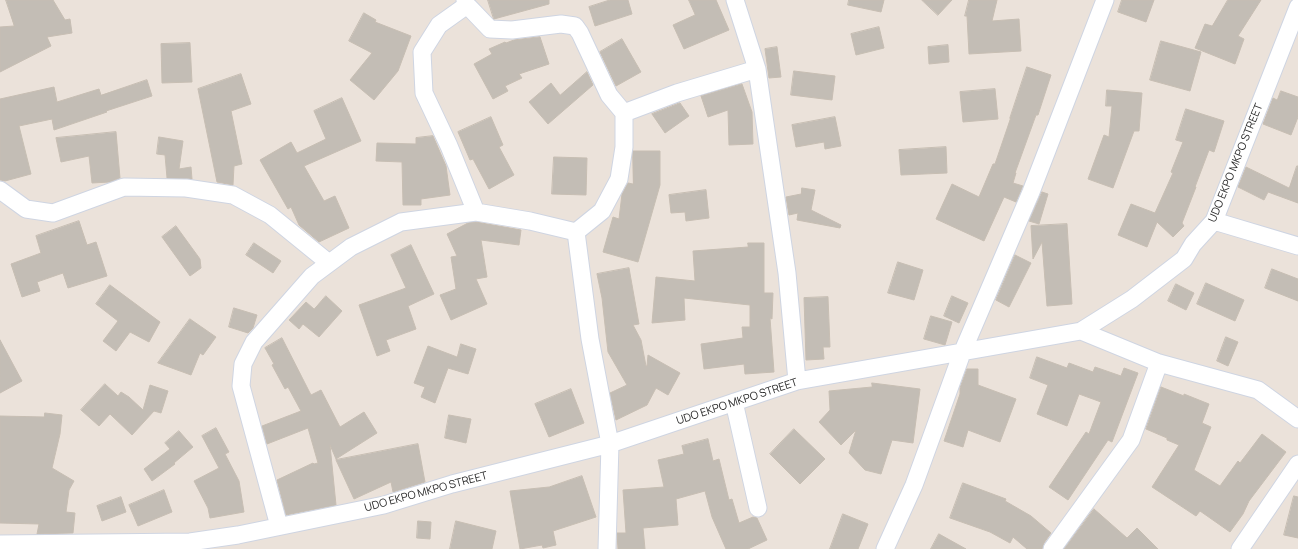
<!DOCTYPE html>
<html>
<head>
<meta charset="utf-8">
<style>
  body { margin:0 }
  canvas { display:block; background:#ebe2da }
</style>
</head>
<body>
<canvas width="1298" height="549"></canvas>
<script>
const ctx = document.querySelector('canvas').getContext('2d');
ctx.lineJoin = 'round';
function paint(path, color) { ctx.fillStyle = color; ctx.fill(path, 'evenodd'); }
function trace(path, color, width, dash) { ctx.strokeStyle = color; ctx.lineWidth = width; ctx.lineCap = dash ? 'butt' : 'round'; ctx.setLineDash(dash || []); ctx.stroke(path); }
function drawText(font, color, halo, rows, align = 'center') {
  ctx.font = font + ' Manrope,sans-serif'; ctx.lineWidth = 4; ctx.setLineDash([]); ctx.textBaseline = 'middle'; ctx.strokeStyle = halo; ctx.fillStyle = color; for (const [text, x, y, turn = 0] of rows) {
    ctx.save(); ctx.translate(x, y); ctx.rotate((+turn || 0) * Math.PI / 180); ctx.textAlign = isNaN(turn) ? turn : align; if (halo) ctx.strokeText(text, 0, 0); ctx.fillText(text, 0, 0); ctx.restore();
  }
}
const building = new Path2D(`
  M6 0H53L65 20 70 19 72 33 47 37 51 46 0 72V27L14 26Z
  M488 0H549V4L494 19Z
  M610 0H628L632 14 595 26 589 7Z
  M689 0H716L729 30 684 49 673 25 695 15Z
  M849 0H884L881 12 848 5Z
  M922 0H952L938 15Z
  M969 0H997L992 21 1019 19 1021 51 969 54 967 16H965Z
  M1122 0H1154L1146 22 1118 12Z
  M1228 0H1261L1238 36 1244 39 1235 64 1195 48 1205 24 1212 26Z
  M364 13 376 20 375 22 411 36 398 71 374 100 350 80 372 53 349 41Z
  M879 27 884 48 856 55 851 34Z
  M540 37 549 64 519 74 522 78 505 86 508 91 493 99 474 64 492 54 489 49 505 42 506 43 514 40Z
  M622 39 641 72 616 86 600 52Z
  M1161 41 1201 52 1190 91 1150 80Z
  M190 43 192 82 162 83 161 44Z
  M948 45 949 62 929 64 928 47Z
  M777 47 781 77 769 78 765 49Z
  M1027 67 1051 75 1038 115H1036L1015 173H1016L1013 183 1023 186 1022 188 1016 202 1004 197 984 241 936 219 952 184 979 197 993 164H995L1011 117 1010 118Z
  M794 71 835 76 832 100 791 95Z
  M587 72 593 85 548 124 529 102 551 83 560 95Z
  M241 74 251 104 231 111 242 164 234 166 233 185 217 182 198 89Z
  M147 80 152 96 106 111 107 112 54 130 52 119 19 126 31 174 5 181 0 180V99L54 87 57 102 99 89 101 95Z
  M742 84 752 112 753 144 729 145 728 110 708 117 701 96Z
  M995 89 998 119 963 122 960 92Z
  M1107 90 1142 93 1139 131H1134L1113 188 1088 179 1104 135 1109 137 1112 106H1106Z
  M1281 91 1298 97V117L1291 135 1263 124 1273 98 1277 100Z
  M342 98 361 141 304 166 324 201 335 196 349 228 319 242 299 225 291 207 288 209 260 160 291 142 297 153 326 139 314 111Z
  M680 103 689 116 665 133 652 114Z
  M1186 109 1224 121 1214 152 1209 150 1195 187H1196L1182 223 1184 226 1173 237 1157 222 1147 247 1118 235 1131 204 1155 213 1173 173 1171 172 1183 142 1176 140Z
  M491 117 503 145 499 147 514 175 489 189 473 159 470 160 458 132Z
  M835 117 841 146 825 149 824 142 796 147 792 125Z
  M116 132 120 178 110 182 92 183 89 156 61 162 56 138Z
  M433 136 446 166 450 195 421 199V205H403L402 162 376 161 377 143 416 144V138Z
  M159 137 183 141 179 169 191 167 192 179 167 178 165 155 157 154Z
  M946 147 947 173 901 175 899 150Z
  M633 151H660V185L638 262 603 252 613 217 619 219 622 194 628 183 633 184Z
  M554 157 587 158 586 195 552 194Z
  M1297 166H1298V203L1268 192 1264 200 1238 187 1246 167 1289 188Z
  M802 188 815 190 811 210 841 225 840 228 797 220 798 213 789 215 786 197 801 194Z
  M706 190 709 218 686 221 685 212 671 213 669 195Z
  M1042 192 1048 194 1039 224 1029 221Z
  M79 221 87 245 96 242 107 276 68 288 63 273 37 282 40 291 22 297 11 264 41 253 36 236Z
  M476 222 521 230 519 245 481 240 487 277 476 279 487 304 451 320 440 295 456 289 451 257 457 256 447 234 468 223Z
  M1067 224 1072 304 1047 306 1042 242 1033 259 1031 226Z
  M176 226 200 259 201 268 190 276 162 237Z
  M254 243 281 261 273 273 246 255Z
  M748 243H764V293H773L772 319 770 318 774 372 745 374 744 364 704 369 701 344 743 338 742 327H750V305L684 298 685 320 652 323 656 277 695 281 693 251 748 247Z
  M411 245 434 294 408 306 416 329 386 340 390 351 377 356 359 305 406 288 391 255Z
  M1015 255 1031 263 1009 307 996 300Z
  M898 262 923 270 914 300 888 293Z
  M629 268 639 324 633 325 641 340 646 366H647L648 355 680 373 668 395 656 388 647 405 616 420 610 393 627 385 608 352 602 298 597 274Z
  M1272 269 1298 279V301L1265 288Z
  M1206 283 1244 300 1235 321 1197 304Z
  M1176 284 1194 293 1186 310 1168 301Z
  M110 285 160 322 149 342 130 332 116 351 103 341 118 321 96 304Z
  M326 296 342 311 319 337 303 324 299 329 289 320 306 302 314 309Z
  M952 296 968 303 959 323 944 316Z
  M828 297 830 347H823L824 359 806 360 804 298Z
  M234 308 257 315 253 328 248 333 229 327Z
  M931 316 952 322 945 345 924 339Z
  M190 319 216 337 203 355 200 353 191 375 158 363Z
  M1226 337 1238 342 1228 366 1217 361Z
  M282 338 311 395 321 390 340 427 364 412 377 433 336 459 330 445 336 505 286 515 277 480 313 463 314 464 318 463 308 428 267 444 262 426 301 411 288 387 285 389 272 365 274 364 265 348Z
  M0 340 22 381 0 393Z
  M461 344 476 349 468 374 448 368 435 403 421 397 425 387 414 383 428 346 457 357Z
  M1037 357 1067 368 1069 363 1093 372 1095 367 1121 376 1124 368 1138 373 1112 442 1108 440 1068 500 1049 487 1086 432 1089 434 1101 402 1079 394 1067 426 1037 414 1048 385 1030 378Z
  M967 369H978V385L1016 399 1000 442 968 430 963 447 944 441 960 394V388Z
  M872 383 920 389 913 443 892 440 881 474 865 470 849 453 856 430 841 445 819 422 830 410 829 391 872 387Z
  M105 384 118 396 121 392 129 397 143 410 150 385 168 391 161 413 154 411 132 435 110 414 99 426 81 410Z
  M1161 387 1184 396V394L1209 404 1202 423 1211 427 1194 470 1220 486 1238 461 1240 463 1262 434 1286 452 1249 501 1243 514 1230 532 1200 511 1196 516 1152 487 1179 445 1167 440V438L1146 429Z
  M571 389 584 423 549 437 535 404Z
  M45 413 62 415 60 434 52 468 74 481 69 490 66 512 75 513 73 533 37 534 39 524 0 523V416L44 417Z
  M449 415 471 419 466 443 445 438Z
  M216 428 229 452 225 454 239 481 244 512 210 518 208 508 194 481 219 468 202 436Z
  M794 429 825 459 800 484 770 454Z
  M179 431 193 447 174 463 175 464 152 481 144 469 170 449 165 443Z
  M708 439 713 461 719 459 729 500 732 499 739 523 753 517 757 518 767 540 748 549H726L712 517 705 491 676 499 678 525 643 528 645 549H618L617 533H626L623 490 664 487 658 460 684 454 682 446Z
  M418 444 425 482 393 492 391 482 354 499 336 460Z
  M582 476 596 517 553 531 556 545 543 548 542 545 520 549 510 491 549 487Z
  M963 483 1006 499 1005 501 1031 516 1051 533 1044 543 1042 549H1027L1013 537 1010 543 990 532 950 518Z
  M164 490 172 512 138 526 129 505Z
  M1294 496 1298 497V538L1284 535Z
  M121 497 126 512 102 521 97 506Z
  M1094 509 1127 538 1137 528 1158 549H1064Z
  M843 514 868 524 858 549H830Z
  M418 521 431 522 430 539 417 538Z
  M456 521 496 531 492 549H450Z
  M939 534 966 549H931Z`);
paint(building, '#c3bdb5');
trace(building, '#c7beb3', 1);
const minor = new Path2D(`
  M465 0 467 5 490 29 512 30 561 24 575 26 580 33 609 95 624 113
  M735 0 757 69 787 273 797 381
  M467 5 439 25 422 52 424 93 449 146 476 212
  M0 190 26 209 53 213 124 187 186 188 233 195 270 215 329 263
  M1214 221 1298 246
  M576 232 590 339 610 444 607 549
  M576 232 602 211 619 179 624 147V113L677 93 757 69
  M1081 331 1159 363 1258 390 1298 419
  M734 402 758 508
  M279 526 241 386 243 364 254 342 312 276 351 247 401 222 476 212 530 221 576 232
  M0 544 190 542 238 535 384 505 452 484 610 444 797 381 1081 331 1132 299 1184 259 1193 244 1214 221 1298 7
  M885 549 914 485 962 353 1031 192 1105 0
  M1052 549 1131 440 1159 363
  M1240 549 1298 464`);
trace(minor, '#cfd5e2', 19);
trace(minor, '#fff', 17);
drawText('11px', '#282828', '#fff', [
  ["UDO EKPO MKPO STREET",1236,163,-68],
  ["UDO EKPO MKPO STREET",737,402,-18],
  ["UDO EKPO MKPO STREET",426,492,-15]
]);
</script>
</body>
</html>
